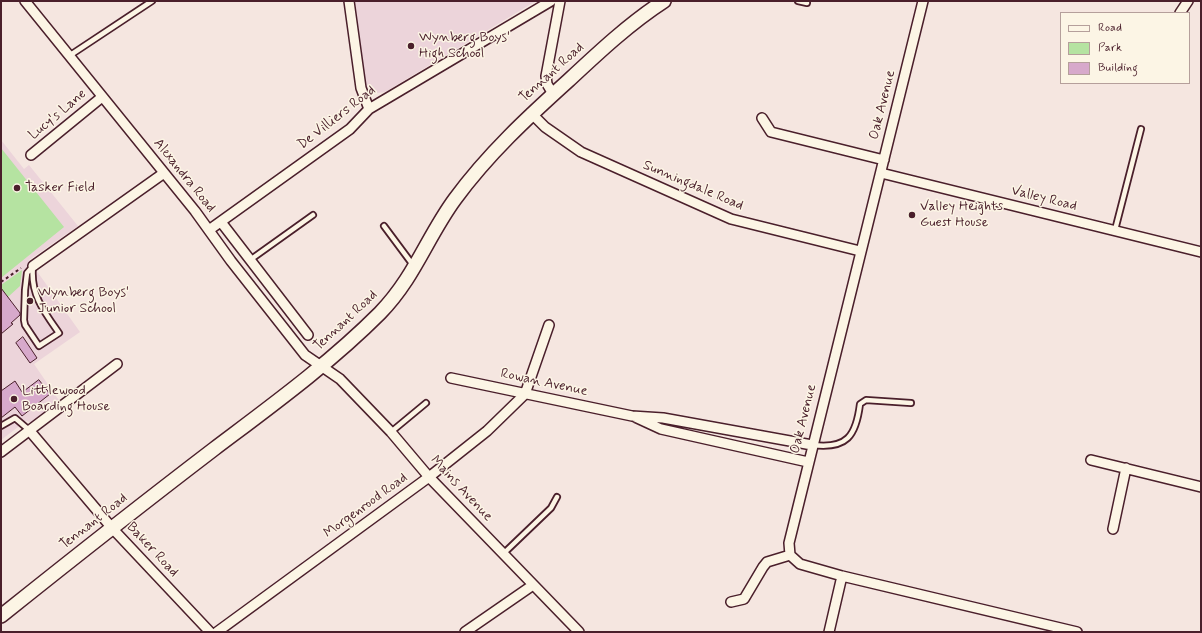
<!DOCTYPE html>
<html>
<head>
<meta charset="utf-8">
<style>
  body { margin:0 }
  #map { position:relative; width:1202px; height:633px; overflow:hidden; background:#f5e6e0; font-family:Mynerve,sans-serif }
  canvas { display:block }
  .frame { position:absolute; inset:0; border:2px solid #4a1f2b; pointer-events:none }
  .legend { position:absolute; left:1060px; top:12px; width:130px; height:72px; box-sizing:border-box; background:#fcf5e5; border:1px solid #b59f9b; margin:0; padding:5px 7px; list-style:none; font-size:12px; color:#4a1f2b }
  .legend li { display:flex; align-items:center; gap:8px; height:20px }
  .legend b { width:20px; border:1px solid #b59f9b }
</style>
</head>
<body>
<div id="map">
<canvas width="1202" height="633"></canvas>
<div class="frame"></div>
<ul class="legend">
<li><b style="height:5px;background:#fcf5e5"></b>Road</li>
<li><b style="height:11px;background:#b5e3a1"></b>Park</li>
<li><b style="height:11px;background:#d7a9cb"></b>Building</li>
</ul>
</div>
<script>
const ctx = document.querySelector('canvas').getContext('2d');
ctx.lineJoin = 'round';
function paint(path, color) { ctx.fillStyle = color; ctx.fill(path, 'evenodd'); }
function trace(path, color, width, dash) { ctx.strokeStyle = color; ctx.lineWidth = width; ctx.lineCap = dash ? 'butt' : 'round'; ctx.setLineDash(dash || []); ctx.stroke(path); }
function drawText(font, color, halo, rows, align = 'center') {
  ctx.font = font + ' Mynerve,sans-serif'; ctx.lineWidth = 3; ctx.setLineDash([]); ctx.textBaseline = 'middle'; ctx.strokeStyle = halo; ctx.fillStyle = color; for (const [text, x, y, turn = 0] of rows) {
    ctx.save(); ctx.translate(x, y); ctx.rotate((+turn || 0) * Math.PI / 180); ctx.textAlign = isNaN(turn) ? turn : align; if (halo) ctx.strokeText(text, 0, 0); ctx.fillText(text, 0, 0); ctx.restore();
  }
}
paint(new Path2D(`
  M355 1H536L385 92 378 93 371 91 366 86Z
  M1 140 24 169 29 165 78 226 29 260 80 332 34 364 60 402 33 423 26 421 1 440Z`), '#ecd4da');
paint(new Path2D(`
  M1 148 64 227 1 278Z
  M22 270 20 286 8 297 6 294 1 298V285Z`), '#b5e3a1');
const building = new Path2D(`
  M1 288 20 313V315L11 323 13 324 1 334Z
  M23 337 37 358 30 363 16 343Z
  M39 380 50 394 22 416 15 407 1 418V391L15 381 22 392Z`);
paint(building, '#d7a9cb');
trace(building, '#4a1f2b', 1);
const lane = new Path2D(`
  M798 1 807 3
  M69 56 152 1
  M384 226 413 265
  M1115 230 1141 129
  M250 260 313 215
  M33 266C30 294 44 312 59 333L39 346 25 325 24 320 25 290 27 273Z
  M1 426 15 418 29 430
  M391 432 426 403
  M813 445C847 449 856 436 860 404L866 400 911 403
  M503 554 551 508 557 497`);
const street = new Path2D(`
  M25 1 195 211 231 261 305 355 340 379 391 432 429 477 579 632
  M349 1 361 88 369 109
  M923 1 789 543 790 555 800 564 842 576 1077 632
  M1180 13 1188 1
  M553 94 547 84 546 76 560 1
  M531 113 545 127 581 152 731 219 860 251
  M762 118 771 132 884 160
  M31 155 102 97
  M881 173 1201 252
  M221 222 308 335
  M209 230 350 129 369 109 551 1
  M33 266 164 173
  M451 378 632 416 663 418 812 445
  M635 417 661 429 808 462
  M29 430 112 528 210 632
  M1 452 117 364
  M1091 460 1201 487
  M1113 529 1126 468
  M731 602 744 599 763 567 767 562 790 555
  M217 632 429 477 487 431 525 394 549 325
  M465 632 533 585
  M829 632 842 576`);
const secondary = new Path2D(`
  M1 616C71 560 142 504 214 449 271 406 329 364 380 313 415 277 427 237 455 199 488 154 528 117 569 80 599 52 630 23 664 1`);
trace(lane, '#4a1f2b', 8);
trace(street, '#4a1f2b', 12);
trace(secondary, '#4a1f2b', 16);
trace(new Path2D(`
  M1 282 21 268`), '#4a1f2b', 2, [3, 3]);
trace(lane, '#fcf5e5', 4.5);
trace(street, '#fcf5e5', 9);
trace(secondary, '#fcf5e5', 13);
for (const [x, y, r, color] of [
  [411,46,4,"#4a1f2b"],
  [17,188,4,"#4a1f2b"],
  [912,215,4,"#4a1f2b"],
  [30,301,4,"#4a1f2b"],
  [14,399,4,"#4a1f2b"]
]) { const dot = new Path2D(); dot.arc(x, y, r, 0, 2 * Math.PI); ctx.fillStyle = color; ctx.fill(dot); trace(dot, '#fcf5e5', 1.5); }
drawText('14px', '#4a1f2b', '#fcf5e5', [
  ["Wynberg Boys'",419,38],
  ["High School",419,54],
  ["Tasker Field",25,188],
  ["Valley Heights",920,207],
  ["Guest House",920,223],
  ["Wynberg Boys'",38,293],
  ["Junior School",38,309],
  ["Littlewood",22,391],
  ["Boarding House",22,407]
], 'left');
drawText('14px', '#4a1f2b', '#fcf5e5', [
  ["Tennant Road",552,73,-42],
  ["Oak Avenue",883,105,-76],
  ["Lucy's Lane",58,115,-40],
  ["De Villiers Road",337,118,-38],
  ["Alexandra Road",184,176,51],
  ["Sunningdale Road",693,186,23],
  ["Valley Road",1044,199,14],
  ["Tennant Road",346,321,-43],
  ["Rowan Avenue",544,383,12],
  ["Oak Avenue",804,419,-76],
  ["Mains Avenue",461,489,47],
  ["Morgenrood Road",366,506,-36],
  ["Tennant Road",94,522,-38],
  ["Baker Road",152,550,47]
]);
</script>
</body>
</html>
